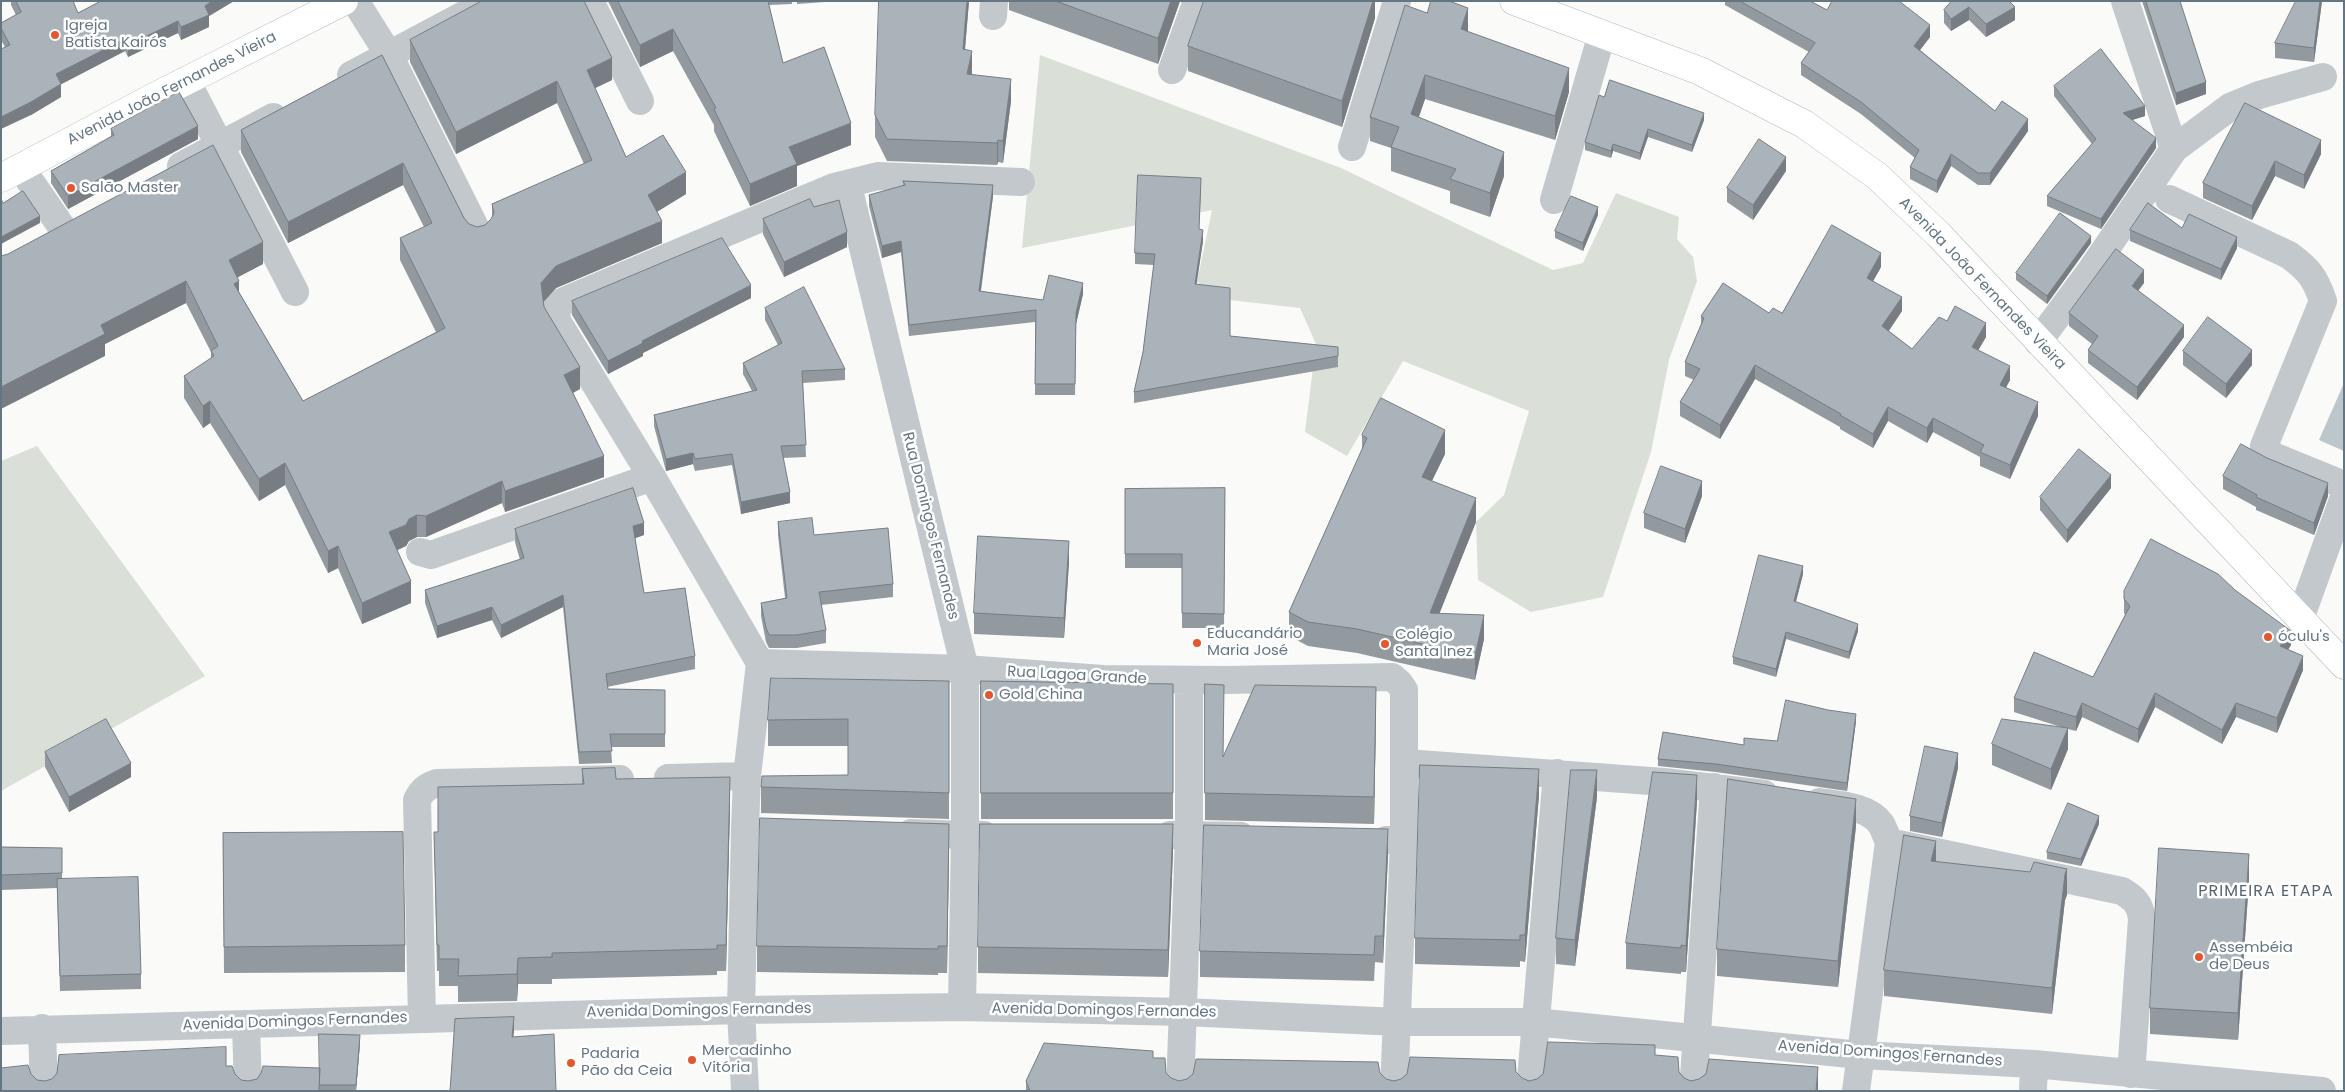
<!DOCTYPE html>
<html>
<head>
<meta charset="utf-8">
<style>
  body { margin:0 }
  #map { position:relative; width:2345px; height:1092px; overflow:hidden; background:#fafaf8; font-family:Poppins,sans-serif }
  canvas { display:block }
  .frame { position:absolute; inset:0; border:2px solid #657683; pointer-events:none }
</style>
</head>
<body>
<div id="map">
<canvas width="2345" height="1092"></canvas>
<div class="frame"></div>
</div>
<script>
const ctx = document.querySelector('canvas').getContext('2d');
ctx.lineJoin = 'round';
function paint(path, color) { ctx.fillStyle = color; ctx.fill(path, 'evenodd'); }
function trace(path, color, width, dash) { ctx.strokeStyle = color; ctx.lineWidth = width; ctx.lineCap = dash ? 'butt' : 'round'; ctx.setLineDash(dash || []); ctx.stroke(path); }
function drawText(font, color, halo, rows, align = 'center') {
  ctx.font = font + ' Poppins,sans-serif'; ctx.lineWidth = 5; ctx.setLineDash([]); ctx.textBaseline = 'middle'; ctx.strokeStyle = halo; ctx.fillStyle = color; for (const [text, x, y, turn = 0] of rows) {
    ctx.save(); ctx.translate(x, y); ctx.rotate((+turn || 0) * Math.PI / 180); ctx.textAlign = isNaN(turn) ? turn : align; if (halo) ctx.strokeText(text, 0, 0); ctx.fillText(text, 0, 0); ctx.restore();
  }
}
paint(new Path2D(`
  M1040 55 1341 168 1553 270 1583 263 1616 193 1679 217 1677 239 1693 257 1697 281 1669 360 1651 452 1603 597 1531 612 1478 580 1476 522 1504 495 1529 411 1403 361 1347 456 1305 432 1316 344 1300 308 1230 300 1197 282 1212 210 1022 248Z
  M37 446 205 676 1 791V461Z`), '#dadfd7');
paint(new Path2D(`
  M2344 383V451L2319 440Z`), '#bbc7cb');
const secondary = new Path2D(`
  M1514 1 1700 71 1804 124 1877 176 1939 235 2344 665
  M1 178 158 95 344 1`);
trace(secondary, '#b3babf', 29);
trace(new Path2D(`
  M355 1 389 55 478 233
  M590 1 640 101
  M2125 1 2174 149
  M993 16 994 1
  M1172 70 1197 1
  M351 75 490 1
  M186 80 295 292
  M1352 147 1397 1
  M181 166 273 117
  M21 168 63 229
  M843 185 850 194 965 669V835L911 833
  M2169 199 2289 255C2309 270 2315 277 2323 301L2264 446 2273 456 2344 485
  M1554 200 1602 34
  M2038 342 2092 269 2174 149 2230 107 2259 95 2323 77
  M420 552 431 555 652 477
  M2300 619 2344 497
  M760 663 965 669 1103 679 1226 680 1392 677 1399 683 1404 690V840
  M1405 763 1664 782 1764 794
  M668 778 747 776
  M1819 802C1839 805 1868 806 1881 824 1884 829 1886 836 1889 842L1856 1091
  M1170 835H1189V680
  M1386 840H1404L1394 1091
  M1898 844 2122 891C2135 899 2140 904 2142 919L2131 1074
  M962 1007 965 835H984
  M422 1018 417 800C422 790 426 787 437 783L620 779
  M246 1024 248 1091
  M42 1028 44 1091
  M1 1031 741 1010 962 1007 1184 1012 1398 1022H1535L1860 1055 2034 1064 2322 1091
  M745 1091 741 1010 745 828 747 776 760 663 652 477 557 321 556 309 562 302 834 187 878 176 1021 182
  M1180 1091 1189 835 1241 836
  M1530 1091 1557 773
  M1693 1091 1714 787
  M2033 1091 2034 1064`), '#c3c8cc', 28);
trace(secondary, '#fff', 28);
paint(new Path2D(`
  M11 1H73L78 13 101 1H234L209 16V27L181 40 178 33 128 57 125 51 61 84V97L31 115 5 47 1 40V23L16 15 11 5Z
  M608 1H792V4L769 5 783 63 851 145 797 166V186L750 206 714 131V125L673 51 640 67Z
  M797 1H839L797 4Z
  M969 1 965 50 972 74 1011 101 1003 163 998 162 997 165 887 161 875 137V115Z
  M1009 1H1180L1158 64 1009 10Z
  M1375 1V18L1342 127 1188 71V46Z
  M1725 1H1810L1827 10 1930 37 1920 50 1995 111 2028 131 1990 185H1978L1951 166 1937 193 1910 179V167L1915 158 1861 114 1801 75V63L1809 52 1725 5Z
  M1952 1 2015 20 1986 37 1969 20 1951 31 1944 23V10Z
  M2142 1H2180L2206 94 2176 105Z
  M2322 1 2314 62 2275 58V43Z
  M1468 32 1569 92 1555 140 1425 99 1419 117 1504 176 1490 217 1450 203V191L1391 171V148L1370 141V117Z
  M410 40 612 80 595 88 626 157 686 194 657 212 662 243 556 288 543 302 544 307 580 389 573 393 604 477 505 512 502 503 426 537H417L409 541 406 546 397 550 411 603 362 624 338 568 328 573 285 485 259 501 210 423 203 428 184 398V376L211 359V352L186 303 105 344V356L1 256 263 264 237 277 239 292 303 401 436 332 400 260V238L424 227 403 185 288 243 241 152V130L382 55 464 218 469 224 477 227 485 225 492 218V204L584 164 557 103 456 154 410 62Z
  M2054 86 2145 116 2132 120 2156 148 2101 229 2047 206V196L2092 144 2054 96Z
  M1604 97 1704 120 1692 152 1648 137 1640 160 1613 151 1611 158 1585 150V142Z
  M2245 103 2321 154 2304 189 2275 176 2252 220 2203 198V183Z
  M111 129 198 139 68 209 51 183V171L111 137Z
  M1786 171 1753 220 1727 202V188Z
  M903 181 993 196 981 291 1043 300 1083 294 1076 324 1075 395H1035V322L909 336 901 252 882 258 869 206V195L903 186Z
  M1201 189 1199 229 1203 241 1196 284 1230 336 1338 347V367L1134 403V392L1143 352 1154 265 1135 264V253Z
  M814 207 847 247 784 277 763 234V219Z
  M1598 215 1583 251 1555 238V231Z
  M2182 228 2237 248 2221 280 2130 241V230Z
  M2091 243 2047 304 2016 280V273Z
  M1881 267 1873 281 1902 311 1889 331 1912 349 1947 321 1986 337 1978 350 2010 380 2006 387 2038 416 2010 479 1980 466V457L1933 432 1927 443 1888 421 1873 448 1840 429V427L1755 379 1720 439 1680 416V402L1694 380 1685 376V362L1701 325V316L1782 313Z
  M2144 283 2138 290 2184 337 2137 400 2088 363V350L2092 344 2069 326V313Z
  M751 298 643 353V356L608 374 572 315V301Z
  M765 308 845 369V380L803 383 806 457 783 458 790 503 741 514 732 465 695 471 693 464 666 471 654 426V415L752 391 743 374V363L778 345 765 320Z
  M2183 351 2252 365 2226 398 2183 365Z
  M1362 435 1445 454 1432 481 1476 522 1439 614 1484 639 1475 680 1357 653 1308 646 1289 636V612L1362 451Z
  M2223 476 2328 496 2314 535 2256 510V507L2223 489Z
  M1225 488 1224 628H1182V568H1125V489Z
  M2111 488 2067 543 2040 510V497Z
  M1702 496 1685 543 1644 528V513Z
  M778 522 814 535 893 584V597L821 605 826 630V643L797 648H769L766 642 761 616V603L785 598 778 535Z
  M515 529 644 535 635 538 644 593 695 656V669L607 687 608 689 665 690V747H611L612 763 579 764 563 607 501 638 492 620 437 638 425 603V590L520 560 515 542Z
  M1069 562 1064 638 974 634V613Z
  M1803 574 1796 602 1858 631 1849 659 1786 639 1776 677 1733 664V657Z
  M2124 591 2291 645 2288 650 2303 670 2277 733 2236 717 2222 744 2155 707 2138 743 2082 717 2076 731 2068 729V749L2051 790 1992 765V744L2064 728 2014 712V698L2093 677 2125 615 2124 613Z
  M949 681V819L761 813V787L848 775V746H768V720Z
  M981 681 1173 684V819H981Z
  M1205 684 1223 757 1376 714 1374 824 1205 820Z
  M1856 721 1847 791 1716 772 1658 766V759L1777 741Z
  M45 752 131 777 69 812 45 767Z
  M1958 768 1942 837 1910 831V816Z
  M582 769 616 779 730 803 726 971H717V975L552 979V984H518L517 1001 458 1002V986H439V971H437L434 832H438L582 784Z
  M1539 795 1525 962 1520 961V967L1415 964V938Z
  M1597 797 1575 966 1556 964V938Z
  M1697 801 1686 972H1681V974L1626 969V943Z
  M2099 824 2081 866 2047 859V852Z
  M1856 826 1838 987 1717 976V949Z
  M223 833 405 945V972L224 973Z
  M1 847 62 848V879L141 974V989L60 991 57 888 1 890Z
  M949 850 947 973H938V975L757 972V946Z
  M1173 851 1168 977 978 973V947Z
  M1388 855 1383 963 1375 962 1374 981 1200 977V951Z
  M1936 862 2030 872 2067 895 2065 900 2052 1014 1884 996V970Z
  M2249 880 2238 1040 2150 1034V1008Z
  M360 1043 356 1091H1L31 1074 37 1080 45 1081 235 1074 241 1080 248 1081 320 1068Z
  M1655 1055 1679 1072 1684 1078 1691 1081 1818 1091H1026V1081L1153 1058 1171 1078 1179 1081 1380 1073 1386 1079 1394 1081 1516 1072 1522 1078 1529 1081Z`), '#929a9f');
paint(new Path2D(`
  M212 1H234L209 16V27L181 40V27L205 6Z
  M967 1H969L963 71V49Z
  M1171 1H1180L1158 64V38Z
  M1373 1H1375V18L1342 127V101Z
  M2320 1H2322L2314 62V48Z
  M1969 7V20L1951 31V19Z
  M2015 7V20L1986 37V24Z
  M1468 8V32L1461 29Z
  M178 21V33L128 57V45Z
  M1930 25V37L1914 58V46Z
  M673 29V51L640 67V45Z
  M125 39V51L56 87V74Z
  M972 51V73L967 95V74Z
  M612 58V80L587 92V70Z
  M1569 68V92L1555 140V116Z
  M1425 75V99L1411 138V114Z
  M1011 79V101L1003 163V141Z
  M557 81V103L456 154V132Z
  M2206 82V94L2176 105V93Z
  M61 84V97L31 115 1 129V117Z
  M2145 106V116L2123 123V113Z
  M1704 113V120L1692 152V145Z
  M2028 119V131L1990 185V173Z
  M851 123V145L797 166V186L750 206V184L789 147Z
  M198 126V139L68 209V196Z
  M1648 129V137L1640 160V153Z
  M2156 138V148L2101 229V219Z
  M998 140V162L997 165V143Z
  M2321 140V154L2304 189V175Z
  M1613 144V151L1611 158V151Z
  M1504 152V176L1490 217V193Z
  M1951 154V166L1937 193V181Z
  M1786 157V171L1753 220V205Z
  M2275 161V176L2252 220V206Z
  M403 163V185L288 243V222Z
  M686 172V194L648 217V195Z
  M993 185V196L979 303V291Z
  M1598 207V215L1583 251V243Z
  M40 216V223L1 244V237Z
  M662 221V243L556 288 541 305V283L556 266Z
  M1203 230V241L1195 295V284Z
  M847 232V247L784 277V262Z
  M2091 236V243L2047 304V296Z
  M2237 237V248L2221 280V269Z
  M901 241V252L882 258V246Z
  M263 242V264L229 282V260Z
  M1881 253V267L1867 292V278Z
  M2144 270V283L2132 299V286Z
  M186 281V303L105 344V356L1 409V387L101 325Z
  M239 281V303L234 284Z
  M1083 283V294L1076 324 1075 395 1076 313Z
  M751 285V298L643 353V356L608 374V361L642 341Z
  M1902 297V311L1882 340V326Z
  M1986 323V337L1972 361V347Z
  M2184 325V337L2137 400V387Z
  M2252 350V365L2226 398V384Z
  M1755 365V379L1720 439V425Z
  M2010 366V380L2000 399V385Z
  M580 367V389L564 397V375Z
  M210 401V423L203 428V406Z
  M2038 402V416L2010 479V465Z
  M1888 407V421L1873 448V434Z
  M1933 418V432L1927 443V428Z
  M1445 430V454L1422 501V477Z
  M693 453V464L666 471V459Z
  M604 456V477L505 512V491Z
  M285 463V485L259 501V479Z
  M2111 475V488L2067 543V530Z
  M502 481V503L426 537V516Z
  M1702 481V496L1685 543V529Z
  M2328 483V496L2314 535V523Z
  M790 492V503L741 514V502Z
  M1476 498V522L1430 637V613Z
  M417 515V537L409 541 406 546 389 554V532Z
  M644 523V535L633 539V526Z
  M1069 541V562L1064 638V618Z
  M338 546V568L328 573V551Z
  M1803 566V574L1794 608V601Z
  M411 581V603L362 624V603Z
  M563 595V607L501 638V625Z
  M492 607V620L437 638V626Z
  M1484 615V639L1475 680V656Z
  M1858 624V631L1849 659V652Z
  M2291 631V645L2280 660V646Z
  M1786 632V639L1776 677V669Z
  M2303 656V670L2277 733V718Z
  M1376 687V714L1374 824V797Z
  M2155 693V707L2138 743V729Z
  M2082 703V717L2076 731V717Z
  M2236 703V717L2222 744V730Z
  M1856 714V721L1847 791V783Z
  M2068 728V749L2051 790V769Z
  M1958 753V768L1942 837V823Z
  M131 763V777L69 812V797Z
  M1539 769V795L1525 962V935Z
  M1597 770V797L1575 966V940Z
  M1697 775V801L1686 972V946Z
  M730 777V803L726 971V945Z
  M1856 799V826L1838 987V961Z
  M2099 816V824L2081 866V859Z
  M949 824V850L947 973V946Z
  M1173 824V851L1168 977V950Z
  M1388 829V855L1383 963V936Z
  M1936 841V868L1931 861Z
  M2249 854V880L2238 1040V1013Z
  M2067 869V895L2065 900 2052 1014V988L2065 874Z
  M518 958V984L517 1001V974Z
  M514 1017V1032L512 1051V1037Z
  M360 1035V1043L356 1091V1085Z
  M1818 1067V1091H1816Z`), '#777d82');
const building = new Path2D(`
  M16 1H73L78 13 101 1H212L205 6 209 15 181 27 178 21 128 45 125 39 56 74 61 84 31 102 1 117V49L10 45 1 28V23L21 12Z
  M482 1H584L612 58 587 70 626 157 663 135 686 172 648 195 662 221 556 266 541 283 544 307 580 367 564 375 604 456 505 491 502 481 426 516 417 515 409 519 406 525 389 532 411 581 362 603 338 546 328 551 285 463 259 479 210 401 203 406 184 376 214 356 211 351 218 346 186 281 101 325 105 334 1 387V256L8 254 213 145 263 242 229 260 239 281 234 284 303 401 445 328 400 238 432 223 403 163 288 222 241 130 382 55 464 218 469 224 477 227 485 225 491 219 494 213 492 204 592 160 557 81 456 132 410 40Z
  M618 1H768L783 63 824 47 851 123 789 147 797 164 750 184 714 109 716 108 673 29 640 45Z
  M879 1H967L963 49 972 51 967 74 1011 79 1003 141 998 140 997 143 887 139 875 115Z
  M1056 1H1171L1158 38Z
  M1204 1H1373L1342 101 1188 46Z
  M1431 1H1449L1468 8 1461 29 1569 68 1555 116 1425 75 1411 114 1504 152 1490 193 1450 179 1456 169 1391 147 1399 127 1370 117 1405 5 1427 13Z
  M1740 1H1810L1827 10 1832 1H1899L1930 25 1914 46 1995 111 2002 101 2028 119 1990 173H1978L1951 154 1937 181 1910 167 1919 150 1861 102 1801 63 1815 43Z
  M1952 1H2009L2015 7 1986 24 1969 7 1951 19 1944 10Z
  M2146 1H2180L2206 82 2176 93Z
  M2296 1H2320L2314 48 2275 43Z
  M2101 49 2145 106 2123 113 2156 138 2101 219 2047 196 2096 139 2054 86Z
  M1610 80 1704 113 1692 145 1648 129 1640 153 1613 144 1611 151 1585 142 1599 95 1604 97Z
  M179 92 198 126 68 196 51 171 114 135 111 129Z
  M2245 103 2321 140 2304 175 2275 161 2252 206 2203 183Z
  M1759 139 1786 157 1753 205 1727 188Z
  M1138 175 1201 178 1199 229 1203 230 1195 284 1230 288V336L1338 347V356L1134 392 1143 352 1155 254 1135 253Z
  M903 181 993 185 979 291 1043 300 1049 275 1083 283 1076 313 1075 384H1035L1036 310 909 325 901 241 882 246 869 195 905 185Z
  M23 191 40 216 1 237V199L3 203Z
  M1571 196 1598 207 1583 243 1555 231Z
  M810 199 814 207 839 200 847 232 784 262 763 219Z
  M2148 203 2182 228 2189 214 2237 237 2221 269 2130 230Z
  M2060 213 2091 236 2047 296 2016 273Z
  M1832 225 1881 253 1867 278 1902 297 1882 326 1912 349 1939 317 1947 321 1955 306 1986 323 1972 347 2010 366 2000 385 2038 402 2010 465 1980 452 1984 445 1933 418 1927 428 1888 407 1873 434 1840 415 1841 414 1755 365 1720 425 1680 402 1700 369 1685 362 1704 318 1701 316 1723 283 1769 313 1773 308 1782 313Z
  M722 238 751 285 642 341 643 343 608 361 572 301Z
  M2116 249 2144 270 2132 286 2184 325 2137 387 2088 350 2098 336 2069 313Z
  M804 287 845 369 802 371 806 445 781 446 790 492 741 502 732 454 695 459 693 453 666 459 654 415 757 390 743 363 782 343 765 308Z
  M2208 317 2252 350 2226 384 2183 351Z
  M1381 398 1445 430 1422 477 1476 498 1430 613 1484 615 1475 656 1357 629 1308 622 1289 612 1367 438 1362 435Z
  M2241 444 2267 458 2328 483 2314 523 2256 497 2257 495 2223 476Z
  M2079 449 2111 475 2067 530 2040 497Z
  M1661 466 1702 481 1685 529 1644 513Z
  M633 488 644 523 633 526 644 593 685 588 695 656 606 674 608 689 665 690V734H610L612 751 579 752 563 595 501 625 492 607 437 626 425 590 524 558 515 529Z
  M1225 488 1224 614 1182 613V554H1125V489Z
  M812 518 814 535 888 528 893 584 819 592 826 630 797 635H769L766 628 761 603 787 598 778 522Z
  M978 536 1069 541 1064 618 974 613Z
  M2151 539 2218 574 2235 590 2291 631 2280 646 2303 656 2277 718 2236 703 2222 730 2155 693 2138 729 2082 703 2076 717 2014 698 2034 652 2093 677 2130 606 2124 599V591Z
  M1759 555 1803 566 1794 601 1858 624 1849 652 1786 632 1776 669 1733 657Z
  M771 678 949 681V793L761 787 762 776 848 775V719L768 720Z
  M981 681 1173 684V793H981Z
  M1205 684 1224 685 1223 757 1255 685 1376 687 1374 797 1205 793Z
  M1786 700 1828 710 1856 714 1847 783 1716 764 1658 759 1663 732 1744 745V738L1777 741Z
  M106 719 131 763 69 797 45 752Z
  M2002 719 2068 728 2051 769 1992 744Z
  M1925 746 1958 753 1942 823 1910 816Z
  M1420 765 1539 769 1525 935H1520V940L1415 938Z
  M615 768 616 779 730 777 726 945H717V949L552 953V957L518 958 517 974 458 976 459 959H439V945H437L434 832H438V787L584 784 582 769Z
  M1571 770H1597L1575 940 1556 938Z
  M1653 772 1697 775 1686 946 1681 945V948L1626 943Z
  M1728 779 1856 799 1838 961 1717 949Z
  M2068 803 2099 816 2081 859 2047 852Z
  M760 818 949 824 947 946H938V949L757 946Z
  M980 824H1173L1168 950 978 947Z
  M1204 825 1388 829 1383 936H1375L1374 955 1200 951Z
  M403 832 405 945 224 947 223 833Z
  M1904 835 1936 841 1931 861 2030 872 2034 862 2067 869 2065 874 2052 988 1884 970Z
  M1 847 62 848V873L1 875Z
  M2159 848 2249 854 2238 1013 2150 1008Z
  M138 877 141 974 60 976 57 879Z
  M514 1017 512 1037 554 1034 556 1091H450L455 1019Z
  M319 1034 360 1035 356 1085H320Z
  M1548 1042 1655 1045V1055L1678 1057 1679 1072 1684 1078 1691 1081 1699 1079 1706 1074 1709 1059 1818 1067 1816 1091H1030L1026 1081 1044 1043 1153 1051V1058H1165L1166 1073 1171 1078 1179 1081 1187 1079 1193 1074 1196 1059 1378 1062 1380 1073 1386 1079 1394 1081 1401 1079 1407 1074 1410 1057 1515 1060 1516 1072 1522 1078 1529 1081 1537 1079 1543 1074Z
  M226 1047V1066H232L235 1074 241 1080 248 1081 257 1079 261 1073 263 1066 320 1068 319 1091H1V1068L28 1065 31 1074 37 1080 45 1081 52 1079 57 1073 59 1055Z`);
paint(building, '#aab3b9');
trace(building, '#777d82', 1);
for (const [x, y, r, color] of [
  [55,35,5,"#e4572e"],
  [71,188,5,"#e4572e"],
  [2268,637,5,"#e4572e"],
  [1197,643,5,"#e4572e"],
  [1385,644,5,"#e4572e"],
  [989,695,5,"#e4572e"],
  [2199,957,5,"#e4572e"],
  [692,1060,5,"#e4572e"],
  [571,1063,5,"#e4572e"]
]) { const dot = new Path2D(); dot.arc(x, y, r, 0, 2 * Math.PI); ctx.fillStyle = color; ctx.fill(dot); trace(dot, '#fff', 2); }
drawText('15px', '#657683', '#fff', [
  ["Igreja",65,26],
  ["Batista Kairós",65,43],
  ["Salão Master",81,188],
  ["Educandário",1207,634],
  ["Maria José",1207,651],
  ["Colégio",1395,635],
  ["Santa Inez",1395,652],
  ["óculu's",2278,637],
  ["Gold China",999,695],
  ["Assembéia",2209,948],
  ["de Deus",2209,965],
  ["Mercadinho",702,1051],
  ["Vitória",702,1068],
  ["Padaria",581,1054],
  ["Pão da Ceia",581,1071]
], 'left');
drawText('15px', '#657683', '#fff', [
  ["Avenida João Fernandes Vieira",172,89,-27],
  ["Avenida João Fernandes Vieira",1982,284,46],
  ["Rua Domingos Fernandes",930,526,76],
  ["Rua Lagoa Grande",1077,676,3],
  ["Avenida Domingos Fernandes",699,1011,-1],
  ["Avenida Domingos Fernandes",1104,1011,1],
  ["Avenida Domingos Fernandes",295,1022,-2],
  ["Avenida Domingos Fernandes",1890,1054,4]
]);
ctx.letterSpacing = '1px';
drawText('16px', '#57646e', '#fff', [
  ["PRIMEIRA ETAPA",2266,892]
]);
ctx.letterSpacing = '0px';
</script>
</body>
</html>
